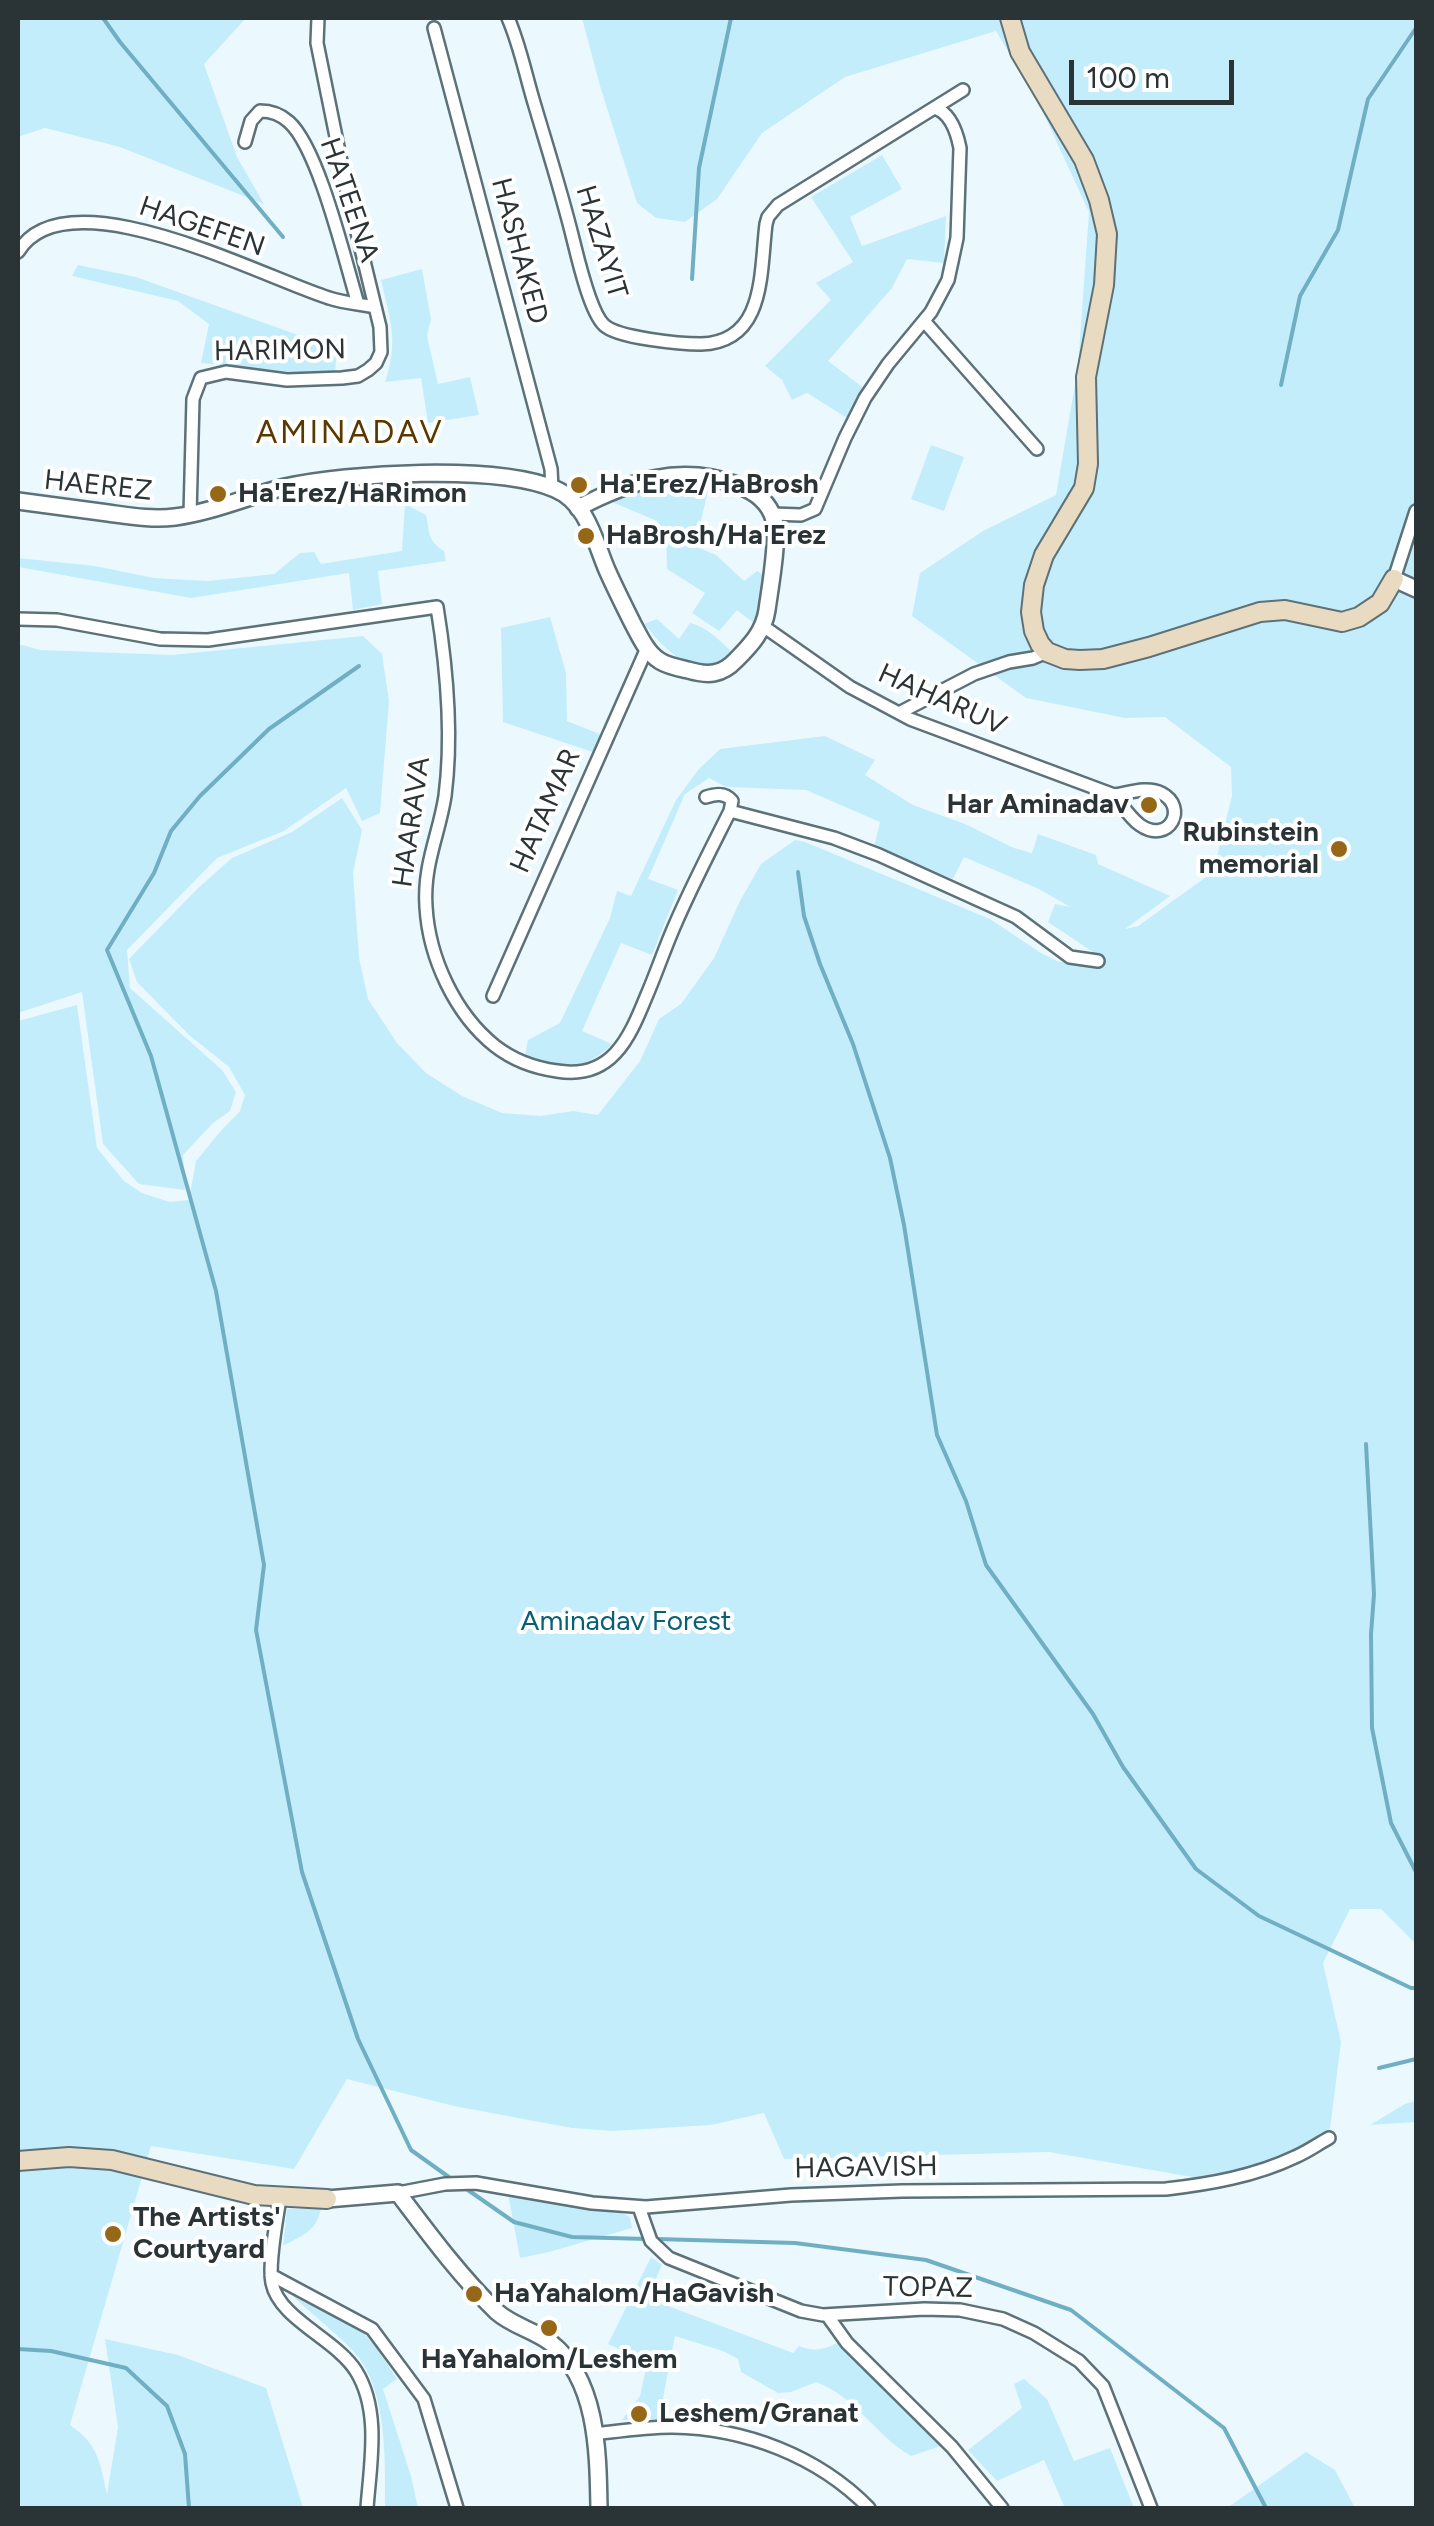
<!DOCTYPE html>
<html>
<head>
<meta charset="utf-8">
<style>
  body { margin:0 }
  #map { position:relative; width:1434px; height:2526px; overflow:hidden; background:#ebf9fe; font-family:Figtree,sans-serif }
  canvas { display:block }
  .frame { position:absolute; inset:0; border:20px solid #2a3336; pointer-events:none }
  .scale { position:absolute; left:1069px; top:60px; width:165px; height:45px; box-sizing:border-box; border:5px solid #2a3336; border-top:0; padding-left:12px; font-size:30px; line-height:35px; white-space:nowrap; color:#2a3336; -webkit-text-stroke:8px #fff; paint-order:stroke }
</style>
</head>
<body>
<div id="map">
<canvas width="1434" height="2526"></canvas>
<div class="frame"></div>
<div class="scale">100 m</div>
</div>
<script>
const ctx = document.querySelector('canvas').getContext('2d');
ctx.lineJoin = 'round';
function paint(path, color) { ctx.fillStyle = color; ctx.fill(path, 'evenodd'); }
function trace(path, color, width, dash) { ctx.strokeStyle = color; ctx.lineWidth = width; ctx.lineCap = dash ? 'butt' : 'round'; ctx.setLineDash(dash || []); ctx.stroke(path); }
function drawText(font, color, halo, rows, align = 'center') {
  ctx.font = font + ' Figtree,sans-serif'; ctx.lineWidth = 8; ctx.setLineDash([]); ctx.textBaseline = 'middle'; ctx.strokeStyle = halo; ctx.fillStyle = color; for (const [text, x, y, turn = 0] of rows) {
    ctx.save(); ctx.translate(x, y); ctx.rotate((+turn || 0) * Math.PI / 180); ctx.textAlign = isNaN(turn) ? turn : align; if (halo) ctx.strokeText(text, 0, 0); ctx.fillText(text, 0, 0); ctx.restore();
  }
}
paint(new Path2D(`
  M18 18H246L204 64 237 157 264 204 120 147 45 128 18 137Z
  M582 18H1416V1944L1381 1909H1350L1323 1963 1341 2042 1330 2129 1286 2156 1237 2170 1198 2178 1049 2152 784 2159 764 2113 711 2125 613 2131 572 2128 454 2106 347 2079 294 2169 151 2146 70 2425C99 2445 100 2463 107 2494L118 2427 105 2339 178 2355 266 2388 303 2508H18V1021L77 1005 97 1148 124 1181 142 1193 170 1202 189 1200 196 1161 219 1133 240 1111 245 1095 229 1067 189 1035 137 982 129 959 197 889 232 858 292 832 342 798 362 830 353 873 359 958 368 999 397 1043 426 1073 462 1096 502 1113 541 1116 573 1111 598 1115 640 1061 659 1019 681 1004 714 958 740 901 761 864 795 840 805 842 990 919 1041 953 1057 961 1073 964 1091 962 1093 952 1048 922 1055 904 1070 907 1039 889 964 857 953 879 874 847 880 822 806 790 726 787 709 778 685 794 648 879 678 890 652 955 621 943 582 1031 612 1044C584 1074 560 1065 525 1056L528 1040 560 1023 610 918 617 891 631 896 676 800 698 770 720 749 825 736 875 760 865 775 913 805 965 824 1014 848 1032 853 1038 834 1096 855 1098 864 1170 896 1125 929 1138 926 1213 872 1232 796 1231 767 1165 717 1125 718 1026 698 912 616 920 573 983 531 1056 495 1078 367 1089 212 1041 108 996 31 845 77 762 133 717 199 685 222 656 218 637 203 600 86Z
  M882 155 902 189 850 217 862 246 946 216 944 263 907 259 892 288 828 361 865 389 847 418 807 393 792 400 782 380 765 366 831 300 816 283 853 262 811 197Z
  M78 265 136 277 337 349 335 372 304 373 201 363 209 324 178 301 72 276Z
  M422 269 431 319 427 336 438 384 470 377 479 415 428 423 421 378 385 382C399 340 390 320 381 280Z
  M931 445 964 457 944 511 911 499Z
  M660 484 709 487 695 546 716 555 744 581 757 571 762 574V622L759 627 737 610 719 631 692 613 705 593 667 569 666 535H656L657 521 612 502 619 495Z
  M405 504 426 515C430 533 427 540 444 551L446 561 378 571 382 604 353 610 349 573 191 598 18 567V558L95 566 154 578 208 581 274 574 300 553 314 552 321 564 402 551Z
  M550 617 566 673 567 721 602 735 596 753 503 722 501 628Z
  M657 619 679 639 690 623C707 627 718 639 731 651 725 657 720 665 712 667 685 673 658 641 644 624Z
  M363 636 382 654 389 701 380 813 362 821 346 788 284 831 217 858 127 950 130 988 222 1070 236 1092 230 1111 213 1123 183 1155 185 1190 139 1184 103 1144 82 992 18 1013V644L40 650 172 655Z
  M1416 2101V2122L1370 2125 1405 2104Z
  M508 2193 580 2209 620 2212 630 2217 632 2228 549 2252 520 2258Z
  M321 2208C317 2232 302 2235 283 2246L287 2209Z
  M651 2257 662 2265 647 2298 793 2353 799 2346C814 2352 824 2350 837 2343L901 2403 941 2446 911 2456C875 2435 856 2397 816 2382L791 2392 778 2393 741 2372 738 2359 723 2351 675 2336 659 2419 622 2420 640 2396 646 2368 628 2353 608 2344Z
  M291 2295 360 2330 374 2344 397 2379 383 2389 411 2476 418 2508H385C385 2462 388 2389 354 2352 335 2332 312 2314 291 2295Z
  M1024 2379 1047 2399 1074 2461 1110 2448 1134 2508H1065L1044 2460 997 2481 968 2450 1022 2408 1014 2384Z
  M1306 2452 1335 2470 1355 2508H1227Z`), '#c4edfb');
trace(new Path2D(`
  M103 18 120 42 283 237
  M692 279 699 168 731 18
  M1281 385 1300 296 1338 230 1368 99 1416 28
  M359 666 269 729 200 796 171 831 154 873 107 950 151 1056 216 1291 264 1565 256 1630 302 1872 358 2039 411 2150 453 2180
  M798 872 804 916 820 964 853 1044 890 1158 904 1225 937 1435 966 1501 986 1565 1093 1714 1123 1767 1196 1869 1259 1916 1411 1988H1416
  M1366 1444 1374 1594 1371 1634 1372 1728 1391 1823 1416 1872
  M1379 2068 1416 2059
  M465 2188 514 2222 572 2237 648 2239
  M657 2239 795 2243 926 2260 1071 2310 1224 2428 1266 2508
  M18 2349 51 2351 126 2368 167 2406 185 2454 189 2508`), '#70afc3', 4);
const minor = new Path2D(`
  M508 18C520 45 526 77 535 106 548 150 562 194 573 239 578 259 590 312 604 325 617 338 681 344 701 344 766 342 760 272 766 224L768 217 778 205 963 90
  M434 28 551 469 552 488
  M245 142 251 121 260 111C272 111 280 114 289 122 319 149 345 261 358 304
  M18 252C66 172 264 278 329 298 344 303 360 304 375 307
  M924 321 1037 449
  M772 514 801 515 815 509 845 438 865 398 888 364 931 312 948 280 957 238 960 148C957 133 950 112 934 108
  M190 515 193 399 201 378 226 372 287 380 342 378 358 376 368 370 376 363 381 352 380 327 347 191 317 43 318 18
  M1394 579 1416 511
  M18 619 57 620 160 639 208 640 437 607C447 669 453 734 445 796 439 835 423 865 426 907 429 958 455 1014 495 1046 513 1060 535 1068 557 1071 611 1080 629 1039 646 997 656 974 664 950 674 927 691 887 711 849 730 811L732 801C725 792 715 794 706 797
  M763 626 850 687 910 719 1114 795C1128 793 1148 786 1161 793 1189 807 1169 845 1140 825 1130 818 1122 805 1114 795
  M899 713 974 674 1009 662 1033 658 1047 652
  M730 811 834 838 879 855 1016 917 1070 957 1098 961
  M493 996 647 648
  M398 2193 445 2184 476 2183 592 2203 646 2207 791 2195 902 2191 1166 2189C1210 2184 1255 2176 1295 2157 1307 2152 1318 2144 1329 2138
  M280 2198C277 2219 268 2263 272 2283 279 2319 336 2339 356 2371 381 2411 370 2465 367 2508
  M639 2207 651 2241 669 2258 801 2311 823 2315 924 2309 960 2310 1003 2319 1034 2333 1079 2361 1103 2386 1151 2508
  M271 2275 372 2329 424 2399 457 2508
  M827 2315 847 2343 952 2447 1002 2508
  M594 2434C620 2431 646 2427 672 2427 745 2428 818 2456 869 2508`);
const tertiary = new Path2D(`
  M18 501C48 505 78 509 108 513 130 516 153 520 175 517 213 512 248 496 285 487 348 473 496 464 555 489 587 502 595 542 607 570 615 588 624 606 633 624 640 637 647 653 660 661 668 666 679 668 688 670 708 676 722 675 736 660 751 645 764 631 767 610 770 588 779 539 774 520 769 501 754 491 737 485 680 464 629 481 578 508
  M1394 579 1416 589
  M327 2199 398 2193C429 2234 460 2276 497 2312 513 2326 534 2330 551 2343 598 2380 598 2454 599 2508`);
const secondary = new Path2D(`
  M1010 18 1020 52 1084 160 1099 200 1107 234 1104 285 1086 377 1088 464 1084 488 1044 555 1034 585 1031 612 1034 631 1040 644 1047 652 1065 659 1080 660 1103 659 1149 647 1260 612 1285 610 1342 622 1359 617 1380 603 1394 579
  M18 2161 69 2157 112 2160 254 2195 327 2199`);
trace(minor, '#5c7178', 16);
trace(tertiary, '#5c7178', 20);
trace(secondary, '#5c7178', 22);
trace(minor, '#fff', 11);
trace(tertiary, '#fff', 15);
trace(secondary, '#e9dac2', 18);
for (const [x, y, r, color] of [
  [579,485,10,"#976718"],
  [218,494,10,"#976718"],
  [586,536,10,"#976718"],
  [1149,805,10,"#976718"],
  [1339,849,10,"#976718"],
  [113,2234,10,"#976718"],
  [474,2294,10,"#976718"],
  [549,2328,10,"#976718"],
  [639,2414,10,"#976718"]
]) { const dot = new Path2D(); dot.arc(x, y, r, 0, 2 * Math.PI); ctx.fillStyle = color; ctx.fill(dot); trace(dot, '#fff', 4); }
drawText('28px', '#2a3336', '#fff', [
  ["HATEENA",349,200,71],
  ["HAGEFEN",202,227,19],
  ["HAZAYIT",601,242,73],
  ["HASHAKED",519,251,75],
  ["HARIMON",280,351,-1],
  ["HAEREZ",98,486,6],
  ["HAHARUV",942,700,24],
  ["HATAMAR",546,811,-66],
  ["HAARAVA",412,822,-82],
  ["HAGAVISH",866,2168,-1],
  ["TOPAZ",928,2288,1]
]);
drawText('bold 28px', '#2a3336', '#fff', [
  ["Ha'Erez/HaBrosh",599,485],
  ["Ha'Erez/HaRimon",238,494],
  ["HaBrosh/Ha'Erez",606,536],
  ["Har Aminadav",1129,805,"right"],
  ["Rubinstein",1319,833,"right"],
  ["memorial",1319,865,"right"],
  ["The Artists'",133,2218],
  ["Courtyard",133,2250],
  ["HaYahalom/HaGavish",494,2294],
  ["HaYahalom/Leshem",549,2360,"center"],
  ["Leshem/Granat",659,2414]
], 'left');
drawText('28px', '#066175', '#fff', [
  ["Aminadav Forest",626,1622]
]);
ctx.letterSpacing = '2.5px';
drawText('32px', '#5a3900', '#fff', [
  ["AMINADAV",350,434]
]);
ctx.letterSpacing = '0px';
</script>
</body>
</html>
